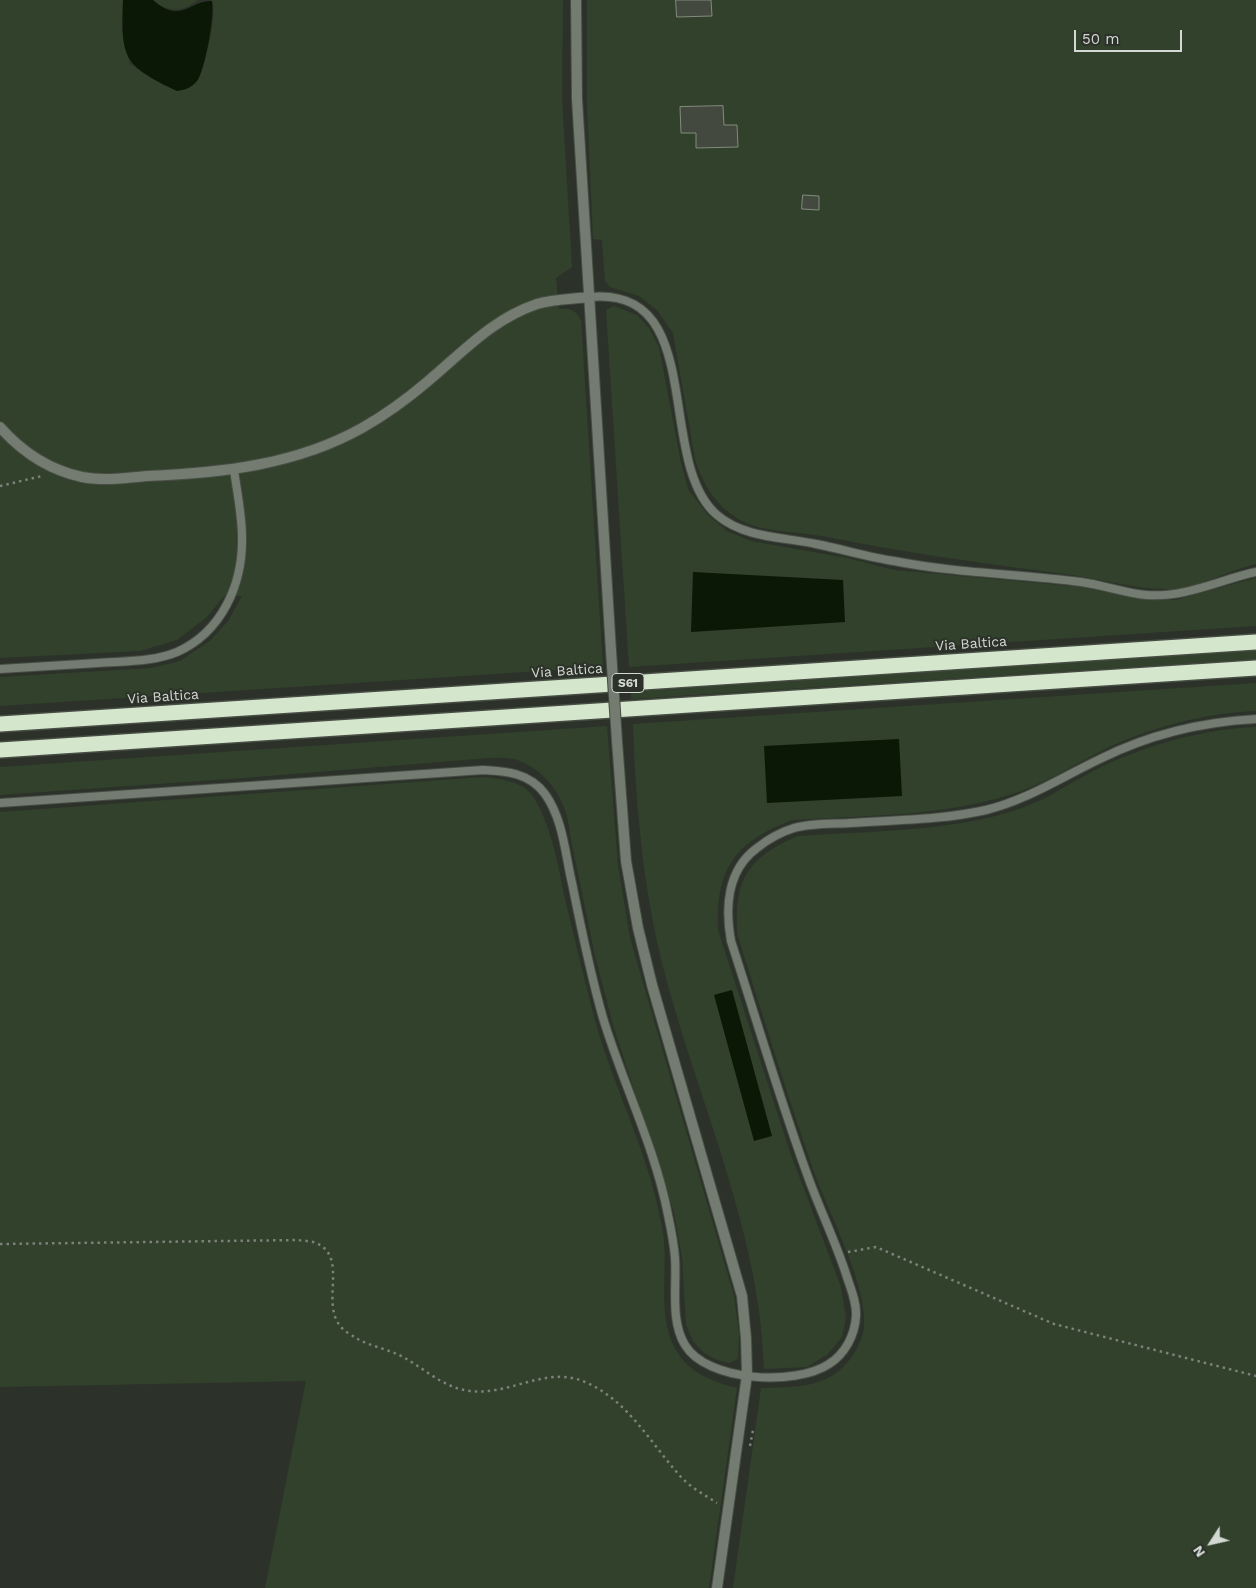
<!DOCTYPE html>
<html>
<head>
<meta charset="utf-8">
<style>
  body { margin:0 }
  #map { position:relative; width:1256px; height:1588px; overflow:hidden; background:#2c3229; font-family:"Work Sans",sans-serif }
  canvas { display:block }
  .north { position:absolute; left:1186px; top:1518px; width:50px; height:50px; -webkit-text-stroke:4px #2c3229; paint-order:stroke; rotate:235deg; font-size:14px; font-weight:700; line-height:20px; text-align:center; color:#d3d8d2 }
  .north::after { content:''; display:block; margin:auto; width:18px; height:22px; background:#d3d8d2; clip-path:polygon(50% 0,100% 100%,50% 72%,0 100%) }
  .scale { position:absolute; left:1074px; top:30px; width:108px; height:22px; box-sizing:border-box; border:2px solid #d3d8d2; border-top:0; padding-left:6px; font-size:15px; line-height:18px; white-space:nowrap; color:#d3d8d2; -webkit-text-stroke:4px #2c3229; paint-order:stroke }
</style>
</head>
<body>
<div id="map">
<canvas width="1256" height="1588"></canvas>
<div class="north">N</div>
<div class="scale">50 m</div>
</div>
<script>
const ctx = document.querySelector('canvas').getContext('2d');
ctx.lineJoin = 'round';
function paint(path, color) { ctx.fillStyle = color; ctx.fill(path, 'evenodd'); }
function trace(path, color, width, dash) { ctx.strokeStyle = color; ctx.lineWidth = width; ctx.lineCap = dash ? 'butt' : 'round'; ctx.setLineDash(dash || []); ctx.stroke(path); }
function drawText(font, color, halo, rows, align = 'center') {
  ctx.font = font + ' "Work Sans",sans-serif'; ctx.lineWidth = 4; ctx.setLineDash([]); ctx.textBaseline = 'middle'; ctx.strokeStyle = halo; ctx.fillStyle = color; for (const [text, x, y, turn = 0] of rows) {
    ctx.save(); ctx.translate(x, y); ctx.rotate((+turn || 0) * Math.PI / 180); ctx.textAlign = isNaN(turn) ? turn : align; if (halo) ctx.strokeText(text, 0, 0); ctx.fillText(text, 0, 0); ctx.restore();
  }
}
paint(new Path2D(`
  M0 0H123L122 30 130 64 158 82 177 91 198 80C204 60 219 19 211 0H563L562 98 572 267 556 278 559 309C570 307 575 310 581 320L603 667 0 706V677L151 668 180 661 211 640 228 621 242 596H224L207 617 177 640 140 651 0 658Z
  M153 0H198C183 12 168 13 153 0Z
  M587 0H1256V564C1229 570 1201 587 1173 589 1138 590 1106 580 1072 575 989 564 905 553 822 536 804 533 767 531 751 525 721 513 704 489 695 459L673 333 657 310 639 296 610 287 605 281 602 240 593 239 587 104Z
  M614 306 637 315 649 328 659 347 681 463 688 489 707 514 727 531 751 541 847 558 894 570 1082 587 1145 600H1176L1256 578V626L629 667 606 310Z
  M1256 650V659L631 699V692Z
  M1256 683V711C1206 713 1155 726 1109 747 1080 761 1051 780 1021 791 948 817 869 815 792 820 735 842 716 868 718 930L790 1152 841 1287 846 1317 842 1337 828 1354 807 1367 764 1369C761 1238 701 1107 667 982 644 898 636 811 633 724Z
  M607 726 618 865 630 938 734 1296 739 1334 738 1359 729 1363 717 1360 704 1353 693 1341 686 1325 682 1257 674 1213 613 1025 595 956 570 835C568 803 549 771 517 760 509 757 498 758 489 758L243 778 0 795V767Z
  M1256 727V1588H733L761 1388C781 1387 803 1388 821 1381 843 1374 861 1349 864 1327 868 1287 828 1211 814 1172 787 1095 763 1016 738 937 733 882 746 858 798 836 868 831 952 832 1019 809 1049 799 1074 780 1103 766 1150 744 1204 729 1256 727Z
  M483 777C501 779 524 781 534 798 552 828 558 865 565 899 575 941 585 982 596 1024 616 1094 652 1160 663 1233 669 1272 655 1320 679 1355 693 1375 715 1382 737 1388L709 1588H265L306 1381 0 1387V812Z`), '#32412b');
paint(new Path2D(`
  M123 0H153C181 25 190 0 212 1 215 14 205 71 197 81 191 88 185 90 177 91 123 65 121 59 123 0Z
  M693 572 843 580 845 622 691 632Z
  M899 739 902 796 767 803 764 746Z
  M732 990 772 1136 754 1141 714 995Z`), '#0b1805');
const building = new Path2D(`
  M676 0H711L712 16 677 17Z
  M723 106 724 125H737L738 147 696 148V133H681L680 107Z
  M803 195 819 196V210L802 209Z`);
paint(building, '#43493f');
trace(building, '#838b7f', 1);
const service = new Path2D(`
  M589 297C709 285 654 461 717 515 744 538 783 537 816 544 842 549 868 557 894 561 954 573 1020 574 1081 582 1103 585 1125 593 1146 595 1185 598 1219 580 1256 572
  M0 669C33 667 66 665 98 663 124 661 153 662 177 652 222 632 243 584 242 537 242 515 237 492 234 470
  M0 803 483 770C506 771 530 773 545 794 563 819 565 853 572 883 581 928 590 973 603 1018 623 1084 655 1147 668 1215 671 1229 674 1244 675 1258 677 1286 670 1321 685 1345 707 1382 796 1386 829 1364 845 1354 855 1335 856 1316 857 1302 850 1287 846 1274 835 1240 819 1208 807 1174 779 1097 756 1018 731 941 725 908 727 870 757 848 767 840 781 832 794 828 811 823 832 824 850 823 895 820 942 820 986 810 1027 800 1062 777 1100 759 1150 734 1200 722 1256 719`);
const minor = new Path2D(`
  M576 0 577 99 611 651
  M0 427C22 452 50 470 82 477 103 481 126 478 147 476 221 473 296 465 362 428 385 415 407 399 427 382 462 353 492 319 537 304 553 299 572 299 589 297
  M617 741 626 861 638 928 652 985 742 1296 746 1338 747 1375 717 1588`);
const motorway = new Path2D(`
  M0 724 1256 642
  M0 750 1256 668`);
trace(service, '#474d44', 10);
trace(minor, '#474d44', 12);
trace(motorway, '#474d44', 18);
trace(new Path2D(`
  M0 486 42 476
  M0 1244 298 1240C304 1241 315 1241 320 1245 347 1261 320 1306 342 1328 345 1332 351 1334 354 1337 367 1345 383 1348 397 1354 421 1365 442 1388 470 1391 510 1396 546 1365 585 1382 628 1400 651 1444 681 1477 691 1488 705 1495 717 1503
  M848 1252 876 1247 1054 1324 1256 1376
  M750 1446 753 1430`), '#7c817a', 2.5, [2.5, 4]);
trace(service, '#747c71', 8);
trace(minor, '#747c71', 10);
trace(motorway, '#d4e6cb', 15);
const minorBridge = new Path2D(`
  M611 651 617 741`);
trace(minorBridge, '#474d44', 12, []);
trace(minorBridge, '#747c71', 10);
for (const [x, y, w] of [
  [628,683,32]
]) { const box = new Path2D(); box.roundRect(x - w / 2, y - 9.5, w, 19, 4); ctx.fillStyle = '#2c3229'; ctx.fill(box); trace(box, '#d3d8d2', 1); }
drawText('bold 12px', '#d3d8d2', null, [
  ["S61",628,683]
]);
drawText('14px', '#d3d8d2', '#2c3229', [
  ["Via Baltica",971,644,-4],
  ["Via Baltica",567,671,-4],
  ["Via Baltica",163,697,-4]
]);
</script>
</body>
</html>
